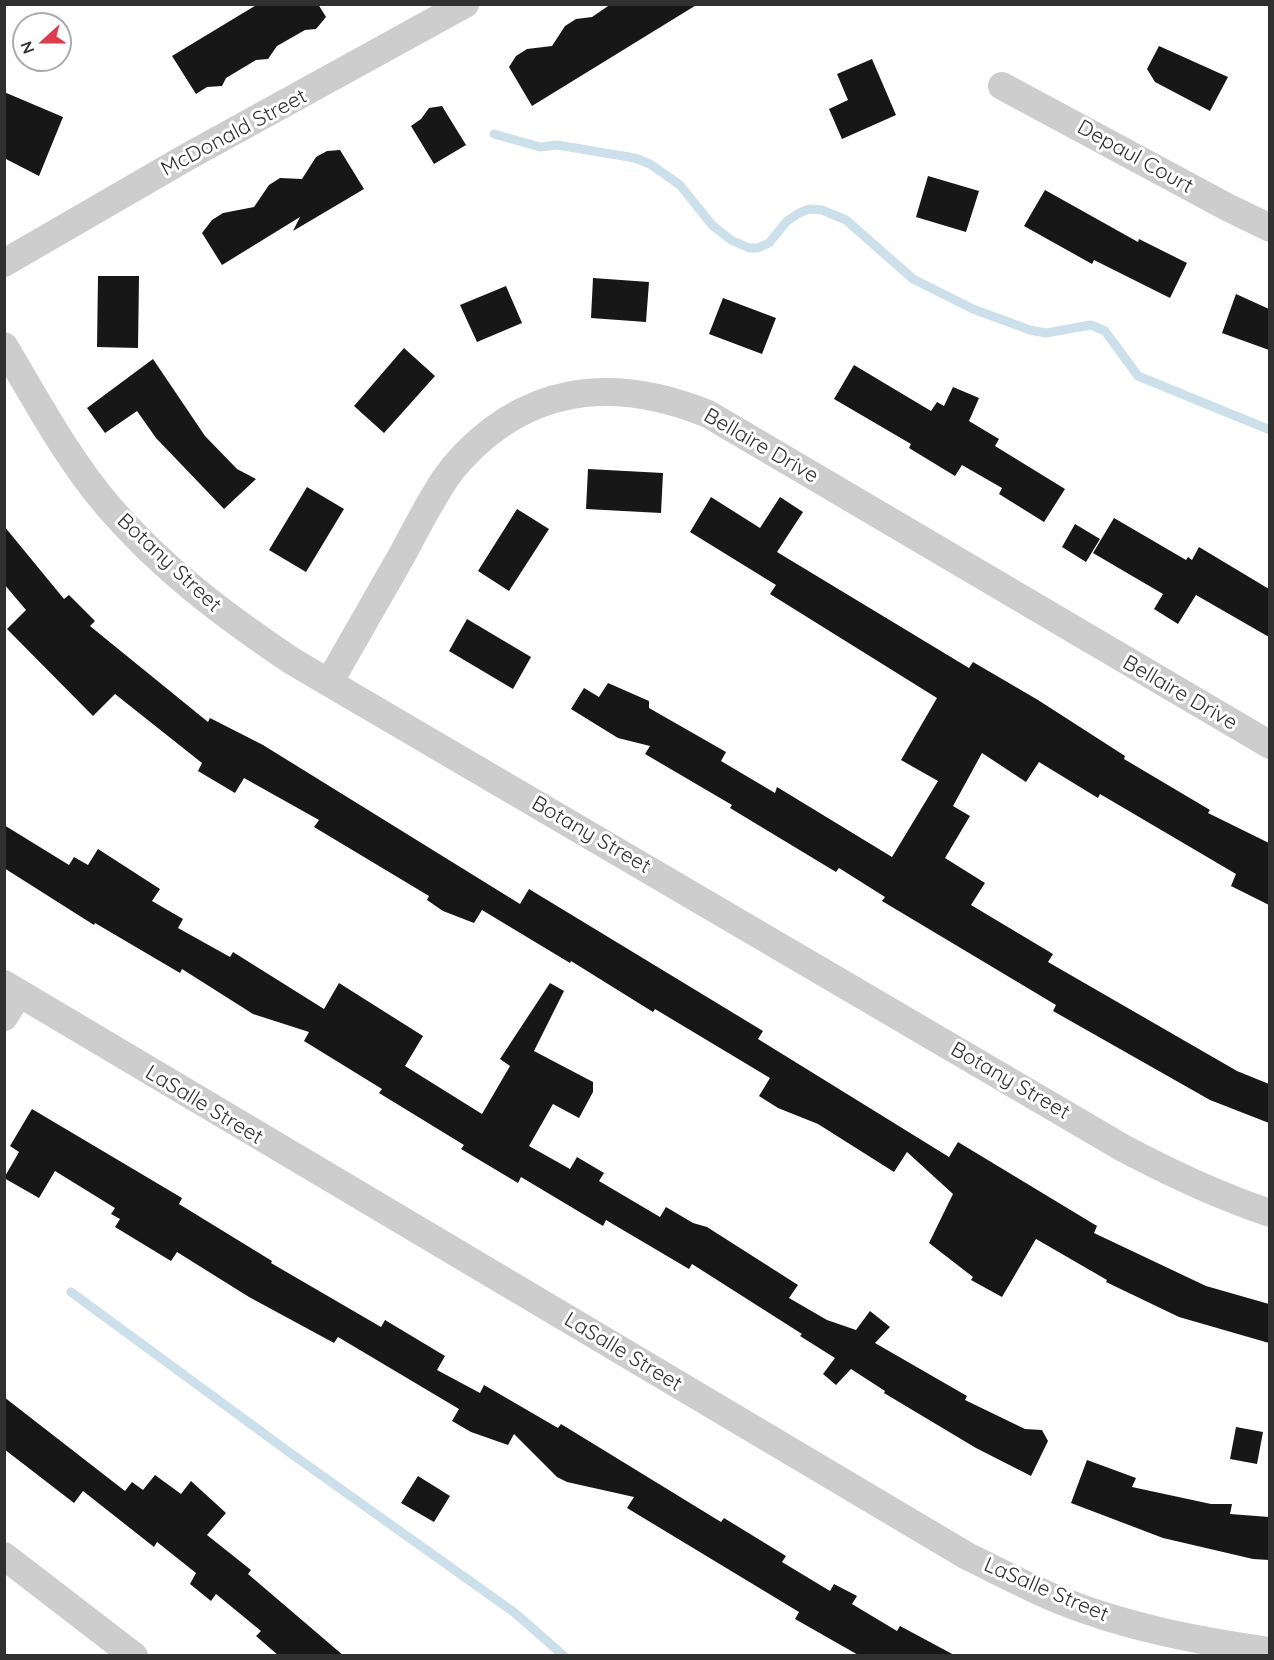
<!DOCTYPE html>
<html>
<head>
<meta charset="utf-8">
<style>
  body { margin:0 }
  #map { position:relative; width:1274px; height:1660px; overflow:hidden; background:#fff; font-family:Quicksand,sans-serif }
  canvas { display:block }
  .frame { position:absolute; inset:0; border:6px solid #303030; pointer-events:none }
  .north { position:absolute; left:12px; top:12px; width:60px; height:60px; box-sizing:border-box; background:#fff; border:2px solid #acacac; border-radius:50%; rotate:249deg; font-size:16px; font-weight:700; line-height:24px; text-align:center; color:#303030 }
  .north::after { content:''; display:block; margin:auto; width:21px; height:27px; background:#de3b4d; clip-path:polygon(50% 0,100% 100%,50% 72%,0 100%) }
</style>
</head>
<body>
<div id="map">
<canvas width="1274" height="1660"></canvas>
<div class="frame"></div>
<div class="north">N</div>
</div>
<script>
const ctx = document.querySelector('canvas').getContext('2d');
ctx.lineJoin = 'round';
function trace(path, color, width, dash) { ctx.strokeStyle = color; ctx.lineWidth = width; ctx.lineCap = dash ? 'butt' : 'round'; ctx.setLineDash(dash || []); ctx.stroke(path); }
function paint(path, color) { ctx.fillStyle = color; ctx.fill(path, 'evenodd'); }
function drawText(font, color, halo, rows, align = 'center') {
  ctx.font = font + ' Quicksand,sans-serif'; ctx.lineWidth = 6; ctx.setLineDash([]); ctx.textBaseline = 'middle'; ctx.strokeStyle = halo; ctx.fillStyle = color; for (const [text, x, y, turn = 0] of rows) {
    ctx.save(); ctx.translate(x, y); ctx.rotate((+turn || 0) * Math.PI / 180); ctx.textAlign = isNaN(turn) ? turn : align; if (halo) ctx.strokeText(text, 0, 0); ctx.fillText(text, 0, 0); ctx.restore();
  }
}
trace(new Path2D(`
  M494 134 540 147 557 145 635 158 650 164 680 185 712 225 731 240 749 248H758L769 243 787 221 799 213 809 209 822 210 846 220 913 279 973 309 1030 330 1046 333 1091 325 1105 331 1138 376 1270 430
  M71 1292 293 1455 515 1613 564 1656`), '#cce0eb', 9);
paint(new Path2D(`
  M258 4H318L326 17 316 29 305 30 277 46 268 59 256 60 226 78 222 86 207 87 196 94 172 56Z
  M611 4H698L532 106 509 67 516 56 527 49 552 46 565 26 576 19 592 17Z
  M1159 46 1228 77 1210 111 1155 82 1147 69Z
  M872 59 896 115 842 139 829 109 848 100 837 74Z
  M4 92 63 117 39 176 4 158Z
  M442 106 466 145 434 164 411 126 421 119 429 108Z
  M340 150 364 189 293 231 300 217 222 265 202 233 212 220 223 213 254 207 269 185 280 178 302 179 316 157 327 151Z
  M928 176 979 191 966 232 916 217Z
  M1045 190 1138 242 1139 239 1187 263 1170 298 1094 260 1092 264 1024 226Z
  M98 276H139L138 348 97 347Z
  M593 278 649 282 646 322 591 318Z
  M506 286 522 323 477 342 460 305Z
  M1236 294 1269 309V350L1222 333Z
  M723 298 776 318 762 354 709 334Z
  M404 348 435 376 384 433 354 406Z
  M153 359 205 436 237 469 256 479 224 509 156 438 137 411 105 433 87 408Z
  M854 365 931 411 937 402 944 406 953 387 979 398 969 421 999 439 995 446 1065 489 1044 522 999 494 1002 488 962 465 955 476 909 448 911 444 834 399Z
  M588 469 663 473 661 513 586 509Z
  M307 487 344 509 306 572 269 550Z
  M711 497 760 528 780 497 803 512 777 552 969 668 973 662 1038 700 1125 756 1124 759 1210 810 1208 813 1269 843V905L1231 886 1236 874 1100 794 1098 798 1039 762 1026 782 982 753 953 806 970 816 945 858 985 883 971 905 1053 954 1048 962 1237 1071 1269 1084V1123L1210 1100 1053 1011 1056 1005 882 901 885 897 839 868 836 872 730 808 732 805 645 754 650 746 618 738 571 709 584 688 599 697 608 683 649 701V708L726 752 721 761 775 793 777 787 892 857 938 781 901 760 937 698 770 594 776 585 690 532Z
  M517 509 549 529 509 591 478 571Z
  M1114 518 1186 560 1188 557 1192 560 1199 547 1269 589V637L1196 595 1178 624 1154 609 1163 594 1093 553Z
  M1075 524 1100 539 1086 562 1062 547Z
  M4 526 64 599 69 595 95 621 90 626 208 722 210 718 263 745 520 904 529 889 763 1031 758 1039 949 1157 958 1142 1097 1226 1094 1233 1206 1286 1269 1304V1343L1179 1317 1106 1282 1107 1280 1036 1239 1002 1297 971 1280 973 1277 929 1243 953 1194 907 1152 894 1172 818 1124 778 1108 759 1096 770 1078 655 1009 653 1012 571 961 570 963 482 910 474 923 443 911 427 900 429 896 314 827 319 820 244 778 235 793 198 771 202 763 115 694 93 716 7 629 26 610 4 584Z
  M467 619 531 657 513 689 449 651Z
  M4 825 69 865 74 857 88 865 98 849 160 889 152 901 183 919 178 928 230 957 233 952 324 1009 339 983 423 1036 405 1066 482 1114 510 1066 500 1059 550 983 564 991 534 1051 593 1082V1092L579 1118 553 1104 529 1146 570 1169 577 1157 604 1173 599 1181 660 1217 666 1207 693 1223 707 1227 798 1285 789 1298 827 1320 856 1330 870 1311 890 1327 875 1343 967 1396 965 1400 1025 1429 1042 1430 1048 1441 1031 1476 976 1448 884 1393 885 1391 851 1369 836 1385 823 1374 835 1358 800 1336 802 1334 692 1264 689 1269 606 1220 603 1226 521 1177 518 1183 461 1149 464 1145 379 1093 382 1089 304 1041 309 1032 253 1014 182 969 180 973 95 923 94 925 4 868Z
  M32 1109 182 1198 179 1204 272 1261 271 1263 381 1327 385 1320 445 1356 437 1370 480 1393 484 1385 558 1428 561 1424 721 1522 724 1518 786 1556 782 1562 830 1591 834 1584 857 1596 852 1604 897 1631 900 1626 956 1656H860L795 1619 799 1612 627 1508 634 1497 567 1482 557 1477 514 1434 508 1445 471 1432 452 1421 459 1409 338 1337 334 1343 249 1297 177 1252 171 1261 115 1227 120 1219 111 1214 115 1208 55 1171 39 1198 4 1178 19 1152 10 1146Z
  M4 1397 125 1491 132 1482 143 1490 155 1475 181 1494 191 1481 226 1513 207 1535 251 1570 248 1574 344 1656H279L256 1636 261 1631 216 1594 211 1601 190 1584 196 1573 157 1542 154 1547 83 1491 74 1503 4 1449Z
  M1236 1427 1263 1432 1257 1464 1230 1459Z
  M1087 1460 1136 1478 1132 1487 1211 1504H1232L1230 1514 1269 1517V1560L1253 1559 1163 1538 1071 1503Z
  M418 1476 450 1496 434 1522 401 1503Z`), '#171717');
trace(new Path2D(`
  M1002 86 1227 207 1270 228
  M4 263 187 157 465 4
  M4 346C37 401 67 458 108 506 162 569 225 616 292 661L1123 1148C1170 1173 1219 1196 1270 1213
  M330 681C354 639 378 597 402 555 418 526 433 494 453 468 523 385 612 375 708 414L1270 745
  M4 984 967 1556C998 1571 1028 1587 1059 1600 1126 1627 1198 1641 1270 1651
  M4 1017 19 993
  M4 1556 134 1656`), '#cdcdcd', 28);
drawText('21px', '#303030', '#fff', [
  ["McDonald Street",234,133,-28],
  ["Depaul Court",1135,157,29],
  ["Bellaire Drive",761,446,30],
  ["Botany Street",169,563,43],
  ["Bellaire Drive",1180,693,30],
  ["Botany Street",591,835,30],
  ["Botany Street",1010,1081,30],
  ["LaSalle Street",204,1105,31],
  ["LaSalle Street",623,1352,31],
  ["LaSalle Street",1046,1590,23]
]);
</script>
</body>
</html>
